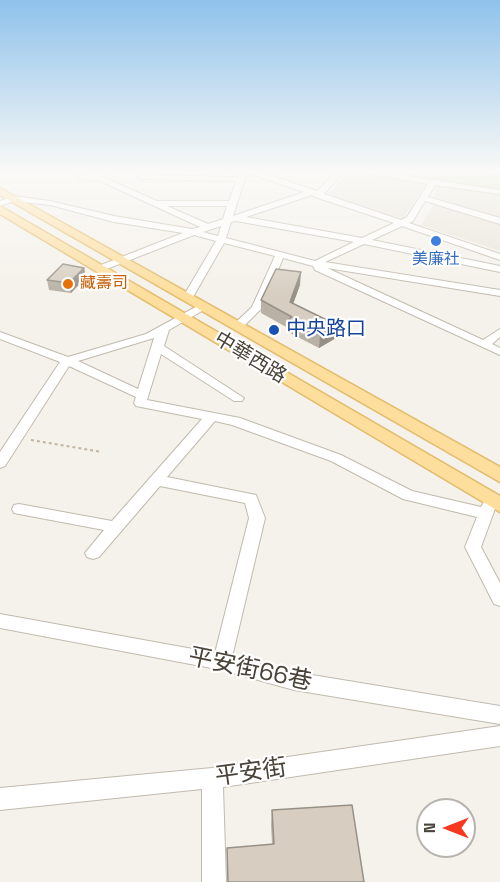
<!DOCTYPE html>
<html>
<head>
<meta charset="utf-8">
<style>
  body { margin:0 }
  #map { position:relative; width:500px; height:882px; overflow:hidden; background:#f5f2eb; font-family:"Space Grotesk",sans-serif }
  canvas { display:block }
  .north { position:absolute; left:416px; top:798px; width:60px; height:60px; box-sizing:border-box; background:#fff; border:2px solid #b7b4b0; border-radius:50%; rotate:270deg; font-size:16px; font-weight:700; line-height:24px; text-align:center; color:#4a4339 }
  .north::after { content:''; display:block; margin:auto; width:21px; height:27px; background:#f83920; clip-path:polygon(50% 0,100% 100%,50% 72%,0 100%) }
</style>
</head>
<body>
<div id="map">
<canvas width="500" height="882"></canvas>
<div class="north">N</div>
</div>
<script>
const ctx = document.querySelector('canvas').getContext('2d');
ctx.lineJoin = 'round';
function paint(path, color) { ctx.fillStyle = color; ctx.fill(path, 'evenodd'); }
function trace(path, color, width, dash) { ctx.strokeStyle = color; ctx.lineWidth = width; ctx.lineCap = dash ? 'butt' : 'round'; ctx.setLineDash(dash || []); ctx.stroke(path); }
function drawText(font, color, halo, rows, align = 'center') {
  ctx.font = font + ' "Space Grotesk","Noto Sans TC",sans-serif'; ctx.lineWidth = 4.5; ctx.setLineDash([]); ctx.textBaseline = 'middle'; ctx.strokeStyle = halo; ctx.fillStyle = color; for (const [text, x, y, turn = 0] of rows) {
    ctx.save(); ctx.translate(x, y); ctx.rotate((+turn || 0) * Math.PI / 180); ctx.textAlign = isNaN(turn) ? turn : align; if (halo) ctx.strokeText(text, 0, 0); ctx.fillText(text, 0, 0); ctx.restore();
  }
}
paint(new Path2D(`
  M348 171H350L427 183 403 219 328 195Z
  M445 184 500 193V218L433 198 438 186Z
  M435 202 500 222V251L421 225Z`), '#e9e4d9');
paint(new Path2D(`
  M400 171H500V190L400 175Z`), '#d3e9b5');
const minor = new Path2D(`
  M84 171H107L103 177 157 201H229L236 181 141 179 137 177 139 171H147L146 175 237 177 239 171H258L317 191 336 171H344L324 194 401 220 407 217 428 184 354 171H374L500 190V194L435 185 428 197 500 218V224L425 201 413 221 409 223 500 254V260L402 226 372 240 500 266V272L364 244 325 262 500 290V296L327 268 483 340 500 329V337L492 344 500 348V355L315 270 313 266 283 258 262 308 242 328H234V324L252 307 275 256 224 243 193 297 188 300 183 297 216 241 194 235 99 272 96 271V267L183 233 114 222 50 205 14 201 0 206V201L13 196 50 201 114 216 192 229 200 227 98 180 79 179 78 177ZM247 172V173L304 192 233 216ZM312 195 315 197 394 223 362 238 246 217ZM167 206H227L223 219 208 224ZM236 221 354 242 315 261 226 238 231 222ZM221 226 218 236 203 232Z
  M203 303 207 304V308L169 330 164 346 244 398 242 401H234L161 354 147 400 240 418 341 455 412 491 481 507 484 502H494L496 506 481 547 500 583V606L494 604 465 547 477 517 403 499 331 461 232 425 215 421 167 477 251 494 256 495 265 518 232 657 294 672 500 706V724L294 690 222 670 0 628V614L215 653 249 518 245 503 160 486 99 557 93 559 87 557 85 553 104 530 19 514 14 513 12 509 14 505 19 504 112 521 202 419 136 406 134 403 136 397 69 366 5 466 0 468V452L60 362 0 339V332L68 357 146 334ZM154 338 138 389 78 361Z
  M500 726V746L223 787 226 882H202V789L0 810V788L212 768Z`);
const major = new Path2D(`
  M0 188 500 467V482L0 195Z
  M0 206 500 496V512L0 214Z`);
trace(minor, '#c1baae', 2);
trace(major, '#e4bb6b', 3);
trace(new Path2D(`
  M469 171 483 178 500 175
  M495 171 500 175`), '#c3b59f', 1.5, [2, 2]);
trace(new Path2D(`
  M31 440 102 452`), '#c3b59f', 2, [3, 3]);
paint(minor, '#fff');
paint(major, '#fdde9d');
paint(new Path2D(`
  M84 268 86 277 71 293 49 290 47 280Z
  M300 285 293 304 336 338 319 348 288 332V328L261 313V300Z
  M272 810 364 882 272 844 271 824Z`), '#b9b1a6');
paint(new Path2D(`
  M84 268 86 277 71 293 69 283Z
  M301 272 300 285 289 315 290 302Z
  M337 325 336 338 319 348 320 335Z`), '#969087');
const building = new Path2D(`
  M63 264 84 268 69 283 47 280Z
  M276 269 301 272 290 302 337 325 320 335 289 319 292 317 261 300Z
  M352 805 364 882H228L227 848 274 844 272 810Z`);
paint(building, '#d7cec1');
trace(building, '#969087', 1.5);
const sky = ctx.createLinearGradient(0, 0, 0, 295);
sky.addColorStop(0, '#8fc2eb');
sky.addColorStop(0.58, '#faf9f6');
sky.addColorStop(1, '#faf9f600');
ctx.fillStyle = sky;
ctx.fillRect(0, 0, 500, 295);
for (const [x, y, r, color] of [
  [436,241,6,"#3f7fe0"],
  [68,284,6,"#e8710a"],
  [274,330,6,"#1a4fb4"]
]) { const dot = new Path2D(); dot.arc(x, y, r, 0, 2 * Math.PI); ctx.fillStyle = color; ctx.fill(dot); trace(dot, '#fff', 2); }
drawText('16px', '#366cbe', '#fff', [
  ["美廉社",436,260]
]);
drawText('16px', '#c56008', '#fff', [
  ["藏壽司",80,284]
], 'left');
drawText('20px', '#164399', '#fff', [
  ["中央路口",286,330]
], 'left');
drawText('20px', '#4a4339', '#fff', [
  ["中華西路",250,358,31]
]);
drawText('24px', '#4a4339', '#fff', [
  ["平安街66巷",250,670,12],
  ["平安街",251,773,-8]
]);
</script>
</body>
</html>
